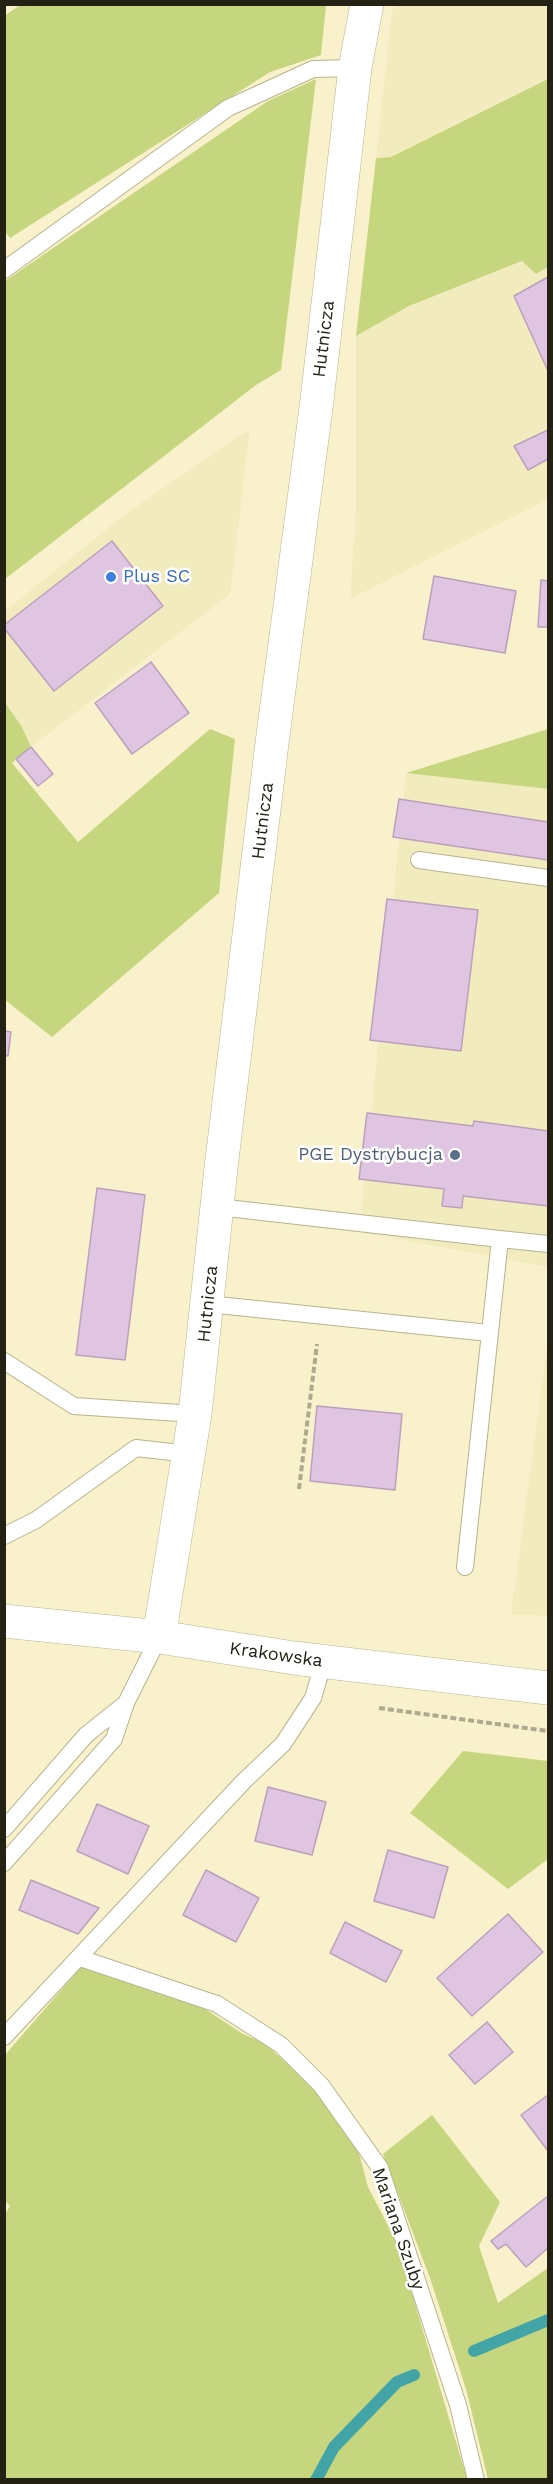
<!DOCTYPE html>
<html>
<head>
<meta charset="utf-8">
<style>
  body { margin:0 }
  #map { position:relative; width:553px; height:2484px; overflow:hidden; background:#f8f1cc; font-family:"Work Sans",sans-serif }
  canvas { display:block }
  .frame { position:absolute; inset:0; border:6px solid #242214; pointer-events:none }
</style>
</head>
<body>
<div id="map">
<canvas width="553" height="2484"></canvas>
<div class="frame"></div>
</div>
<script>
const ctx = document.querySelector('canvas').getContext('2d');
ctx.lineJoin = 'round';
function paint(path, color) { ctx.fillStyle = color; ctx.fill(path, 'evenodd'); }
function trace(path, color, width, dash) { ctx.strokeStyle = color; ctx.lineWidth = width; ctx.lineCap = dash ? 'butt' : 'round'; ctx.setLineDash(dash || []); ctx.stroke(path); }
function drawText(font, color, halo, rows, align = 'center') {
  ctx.font = font + ' "Work Sans",sans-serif'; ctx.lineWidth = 5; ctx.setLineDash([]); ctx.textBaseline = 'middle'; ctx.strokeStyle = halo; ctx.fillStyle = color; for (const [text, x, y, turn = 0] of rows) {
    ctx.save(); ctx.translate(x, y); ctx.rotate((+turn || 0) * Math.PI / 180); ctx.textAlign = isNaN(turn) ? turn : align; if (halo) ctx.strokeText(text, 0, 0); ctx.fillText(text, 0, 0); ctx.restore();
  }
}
paint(new Path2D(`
  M403 4 548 5V79L391 157 376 158 392 10Z
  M523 261 536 274 548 267V499L350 599 356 508V336L409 306Z
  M250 430 230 594 31 747 22 727 5 701V611L127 513 237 437Z
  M406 773 548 789V1267L359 1232Z
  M548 1340V1616L511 1614 545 1362Z`), '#f2ebbd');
paint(new Path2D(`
  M22 4 326 5 321 55 270 72 10 238 4 230V16Z
  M316 79 281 370 256 385 5 579V281L268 101Z
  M548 79V267L536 274 522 261 409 306 356 336 376 158 391 157Z
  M4 701 22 727 31 747 12 763 78 842 210 729 235 739 219 893 52 1037 5 1000Z
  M548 729V789L406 773Z
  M463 1751 548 1761V1859L508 1889 410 1813Z
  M82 1966 128 1980 205 2009 243 2034 264 2043 305 2079 344 2128 359 2153 368 2187 397 2243 467 2479H5L4 2216 10 2206 4 2200 5 2055Z
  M432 2115 500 2202 479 2246 498 2303 548 2268V2479H488L466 2389 430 2278 383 2154Z`), '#c6d67f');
trace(new Path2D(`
  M474 2351 548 2320
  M316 2480 334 2447 397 2382 414 2375`), '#42a4a7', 12);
const building = new Path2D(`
  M548 277V371L514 296Z
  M548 430V459L528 470 514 446Z
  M112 541 163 606 54 691 4 628V625Z
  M434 576 516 591 505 653 423 639Z
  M541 580 548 581V627H538Z
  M151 662 189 713 132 754 95 703Z
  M31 747 53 774 38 786 16 759Z
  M399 799 548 822V860L393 837Z
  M387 899 478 910 461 1051 370 1040Z
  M4 1031 11 1032 8 1056 4 1055Z
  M367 1113 473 1126 474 1121 548 1131V1206L463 1196 462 1208 442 1206 444 1189 359 1179Z
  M97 1188 145 1195 125 1360 76 1355Z
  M317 1406 402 1414 395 1490 310 1481Z
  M268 1787 326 1802 312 1855 255 1841Z
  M97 1804 149 1826 128 1874 77 1851Z
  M388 1850 448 1867 434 1918 374 1901Z
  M206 1870 259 1898 236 1942 183 1915Z
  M31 1880 99 1908 78 1934 19 1910Z
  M508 1914 543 1952 472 2016 437 1978Z
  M345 1922 402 1951 386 1982 330 1953Z
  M487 2022 513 2052 475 2084 449 2055Z
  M548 2095V2151L521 2115Z
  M548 2196V2248L526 2267 506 2244 498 2249 491 2241Z`);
paint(building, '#e0c5e2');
trace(building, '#bba0bc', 1.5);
const lane = new Path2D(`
  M4 270 228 108 313 69 355 68
  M419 860 548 878
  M218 1207 500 1239
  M208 1304 489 1333
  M4 1361 74 1406 195 1414
  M4 1536 36 1520 136 1448 189 1454
  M465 1567 500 1239 548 1244
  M4 1829 86 1735 125 1704
  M4 1863 114 1739 126 1703 159 1637
  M80 1958 217 2004 281 2045 321 2085 380 2168 458 2405 476 2480
  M4 2037 244 1781 283 1744 313 1698 324 1661`);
const secondary = new Path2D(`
  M4 1621 159 1637 294 1658 548 1688
  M159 1637 195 1414 221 1168 272 743 317 400 355 68 367 4`);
trace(lane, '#b9b38e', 18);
trace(secondary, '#b9b38e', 34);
trace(new Path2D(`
  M299 1489 317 1344
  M379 1708 548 1731`), '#afaa8d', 4, [6, 3]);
trace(lane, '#fff', 16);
trace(secondary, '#fff', 33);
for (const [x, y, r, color] of [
  [111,577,6,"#3f7fe0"],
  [455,1155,6,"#5c6f8a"]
]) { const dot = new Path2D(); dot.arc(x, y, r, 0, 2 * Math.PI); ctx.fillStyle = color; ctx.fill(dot); trace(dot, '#fff', 2); }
drawText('18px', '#242214', '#fff', [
  ["Hutnicza",324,339,-83],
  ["Hutnicza",263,821,-83],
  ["Hutnicza",208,1304,-84],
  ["Krakowska",276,1655,8],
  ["Mariana Szuby",398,2229,71]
]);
drawText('18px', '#366cbe', '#fff', [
  ["Plus SC",123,577]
], 'left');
drawText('18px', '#4e5e75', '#fff', [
  ["PGE Dystrybucja",443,1155]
], 'right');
</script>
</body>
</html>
